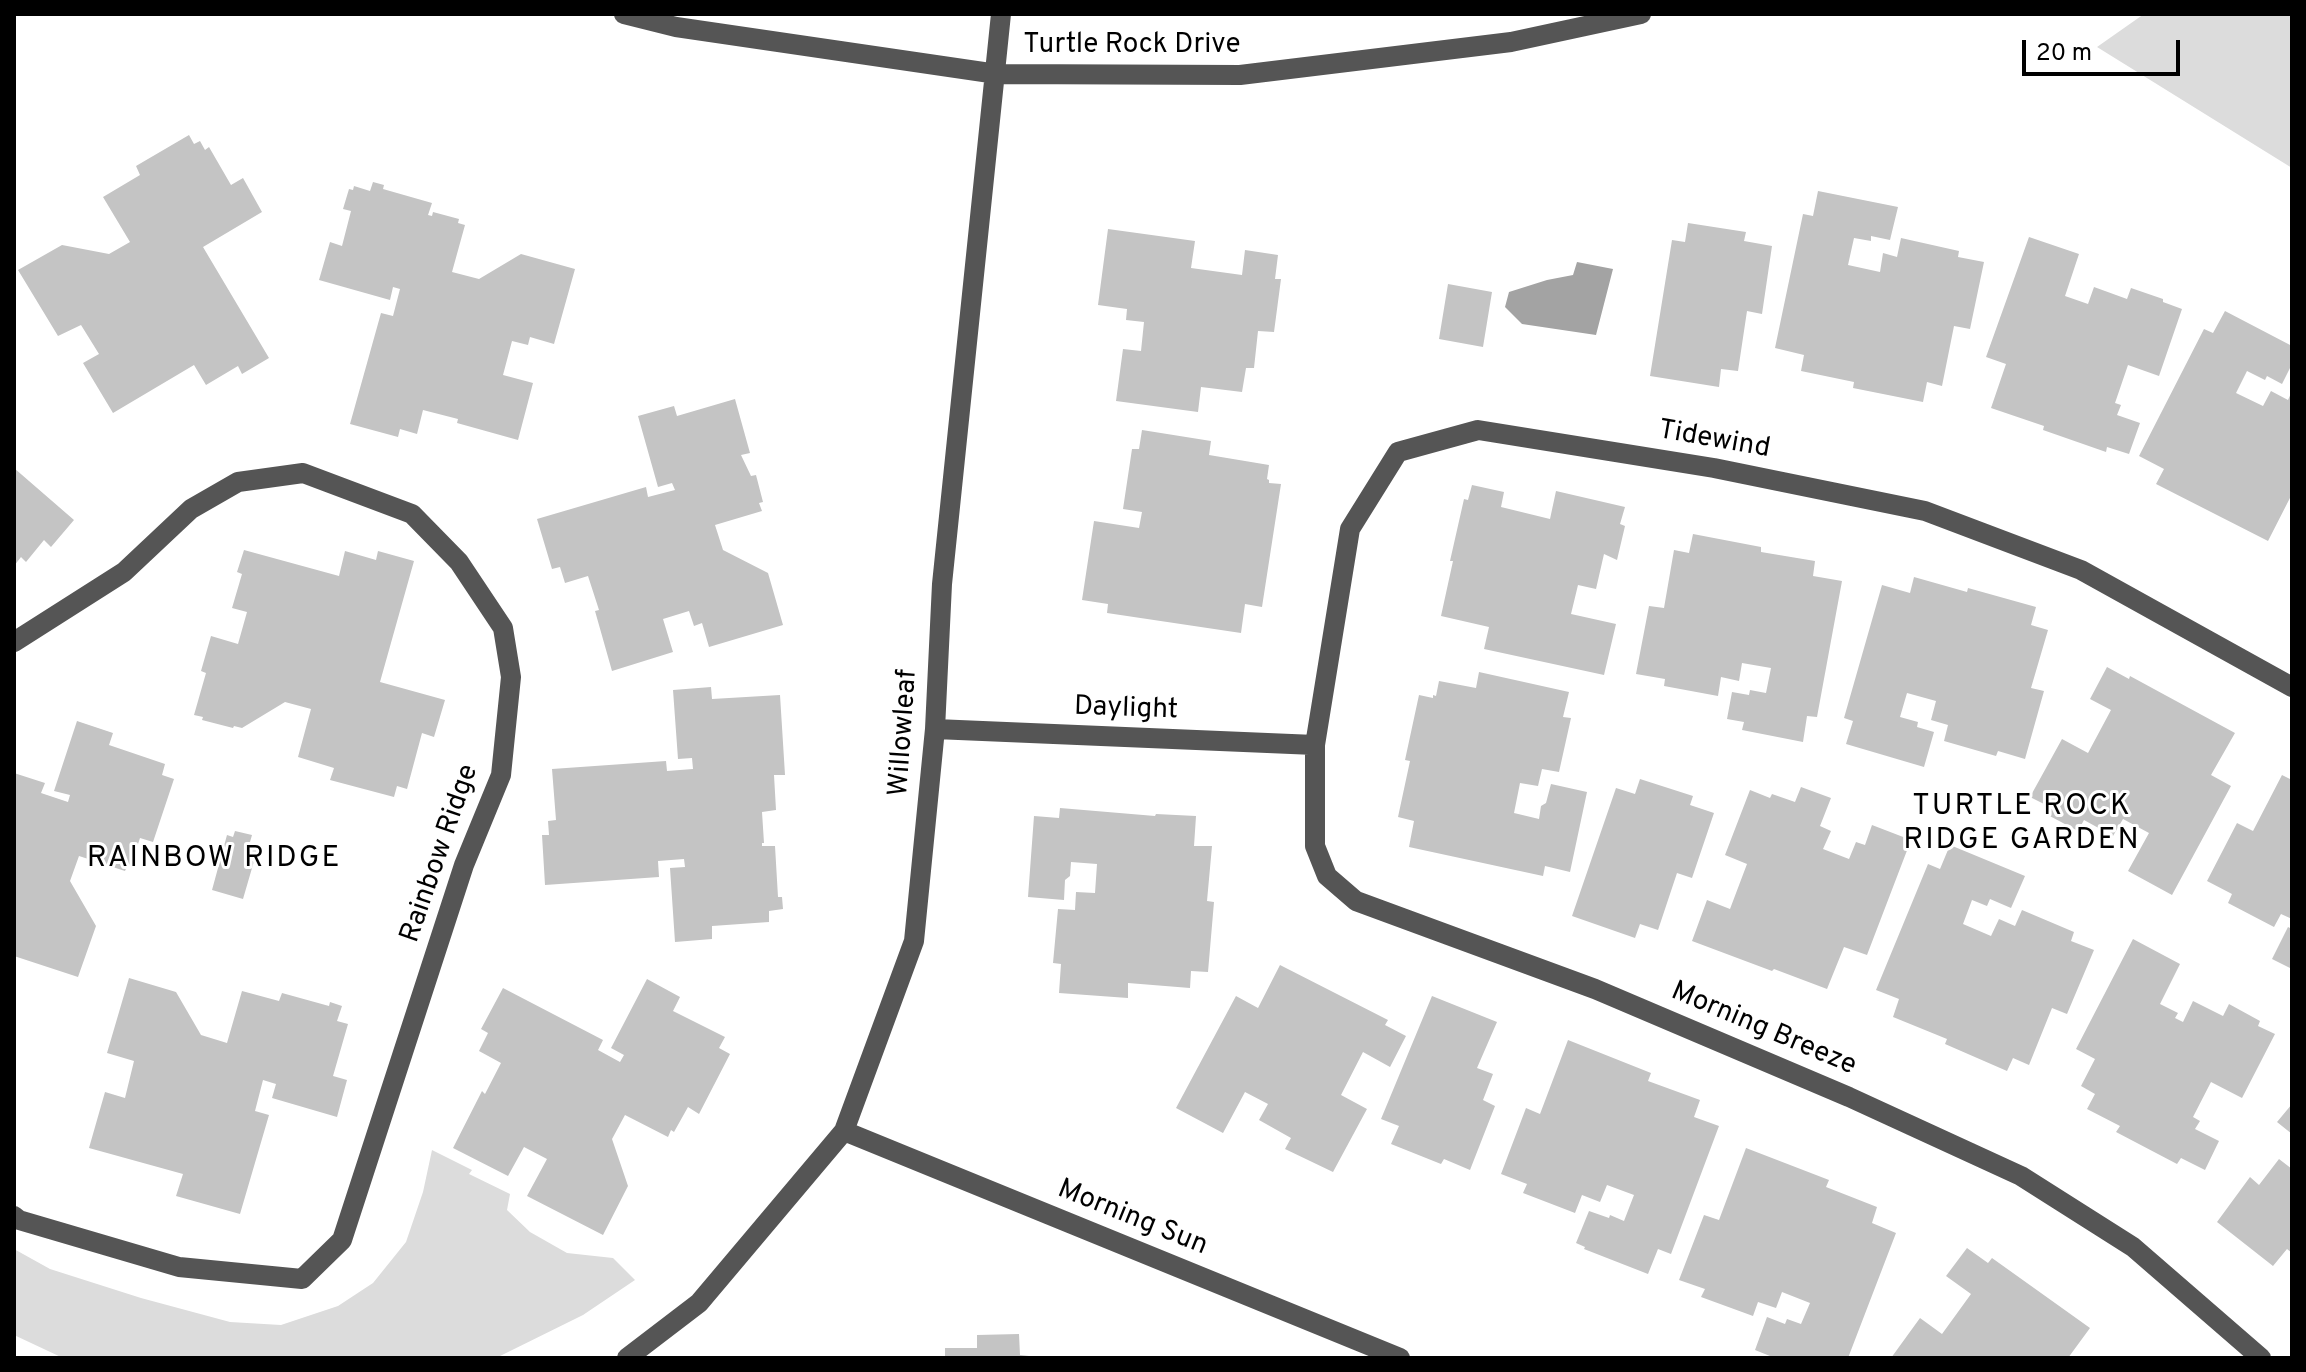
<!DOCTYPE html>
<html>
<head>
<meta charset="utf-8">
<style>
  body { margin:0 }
  #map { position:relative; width:2306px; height:1372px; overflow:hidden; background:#fff; font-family:Overpass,sans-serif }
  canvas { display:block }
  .frame { position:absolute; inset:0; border:16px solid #000; pointer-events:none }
  .scale { position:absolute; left:2022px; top:40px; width:158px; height:36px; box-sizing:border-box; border:4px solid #000; border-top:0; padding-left:10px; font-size:24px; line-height:28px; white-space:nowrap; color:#000; -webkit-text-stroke:6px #fff; paint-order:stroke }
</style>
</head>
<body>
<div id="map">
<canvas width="2306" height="1372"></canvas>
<div class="frame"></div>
<div class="scale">20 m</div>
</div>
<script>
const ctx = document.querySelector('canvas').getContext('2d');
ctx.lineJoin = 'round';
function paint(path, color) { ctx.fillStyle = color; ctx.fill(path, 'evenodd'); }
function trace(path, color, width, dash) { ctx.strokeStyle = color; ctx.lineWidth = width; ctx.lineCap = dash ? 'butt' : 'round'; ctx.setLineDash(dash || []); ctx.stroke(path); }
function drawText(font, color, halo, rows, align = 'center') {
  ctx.font = font + ' Overpass,sans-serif'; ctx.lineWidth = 6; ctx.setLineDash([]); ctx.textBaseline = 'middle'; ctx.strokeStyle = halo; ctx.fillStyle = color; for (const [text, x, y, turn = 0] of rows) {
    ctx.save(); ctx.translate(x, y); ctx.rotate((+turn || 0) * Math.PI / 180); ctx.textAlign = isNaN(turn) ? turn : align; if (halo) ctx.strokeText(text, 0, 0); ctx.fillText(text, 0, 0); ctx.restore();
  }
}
paint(new Path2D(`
  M2144 14H2292V168L2097 47Z
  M432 1150 472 1170 469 1174 510 1194 507 1210 530 1232 567 1253 613 1258 635 1280 583 1315 496 1358H63L14 1335V1249L50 1269 141 1298 230 1322 281 1325 338 1306 373 1283 406 1242 423 1192Z`), '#dcdcdc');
paint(new Path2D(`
  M1577 262 1613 269 1596 335 1522 324 1505 307 1509 292 1547 280 1573 275Z`), '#a3a3a3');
paint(new Path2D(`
  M189 135 194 144 200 141 205 150 209 147 231 185 243 178 262 212 203 247 269 358 242 374 238 366 206 385 194 365 113 413 83 363 99 354 81 325 58 336 18 270 62 245 109 254 130 242 103 197 140 175 136 166Z
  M373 182 384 185 383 189 432 203 428 215 432 216 433 212 459 219 458 223 465 225 452 272 479 279 521 254 575 269 554 344 530 337 528 345 512 341 503 375 533 383 518 440 457 423 458 419 423 410 417 434 400 429 398 437 350 424 381 313 393 316 400 289 393 287 390 300 319 280 330 242 342 246 351 211 343 209 349 189 353 190 354 186 370 191Z
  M1818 191 1898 207 1890 240 1871 236V241L1854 238 1848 265 1880 272 1883 253 1897 257 1901 238 1959 251 1958 257 1984 262 1970 329 1954 326 1942 386 1927 382 1923 402 1853 388 1854 382 1801 371 1804 355 1775 348 1803 214 1813 216Z
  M1688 223 1746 232 1744 241 1772 246 1762 314 1747 311 1738 371 1721 369 1719 387 1650 376 1672 240 1685 242Z
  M1108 229 1195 241 1191 268 1242 275 1245 250 1278 255 1275 279H1281L1274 332 1258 331 1254 368H1246L1242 392 1201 387 1198 412 1116 401 1123 349 1141 351 1144 322 1126 320 1127 309 1098 305Z
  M2029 237 2079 254 2065 296 2088 304 2094 287 2127 299 2131 288 2163 299V302L2182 309 2159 376 2128 365 2115 403 2121 405 2117 415 2140 423 2129 454 2107 447 2106 452 2043 430 2044 426 1991 408 2006 364 1986 357Z
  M1448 284 1492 292 1483 347 1439 339Z
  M2225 311 2292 346V364L2282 384 2267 376 2265 380 2247 371 2236 393 2263 406 2271 391 2288 400 2292 391V494L2268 541 2156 484 2164 469 2139 456 2204 329 2213 333Z
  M735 399 750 453 741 455 751 476 756 475 763 502 759 503 762 511 715 525 723 550 768 573 783 625 709 647 702 623 694 626 689 611 663 619 673 652 612 671 595 611 599 610 588 576 565 583 560 567 552 569 537 519 646 487 648 497 675 490 672 483 658 487 638 416 674 406 677 416Z
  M1142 430 1211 441 1209 455 1269 465 1267 479 1269 480V483L1281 484 1262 607 1245 604 1241 633 1107 613 1108 604 1082 600 1094 521 1139 528 1142 512 1123 509 1132 449H1139Z
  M14 468 74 520 51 547 44 540 26 562 21 557 14 566Z
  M1472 485 1504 492 1501 507 1550 519 1556 491 1625 507 1620 524 1625 526 1617 560 1604 554 1596 589 1578 585 1571 614 1616 624 1604 675 1484 649 1489 627 1441 616 1453 561H1450L1464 499 1468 500Z
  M1693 534 1761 547V552L1815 561 1813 576 1842 581 1817 717 1807 716 1803 742 1742 730 1744 722 1727 719 1732 692 1749 695 1750 690 1766 693 1771 668 1742 663 1739 681 1721 677 1718 696 1664 686 1665 679 1636 674 1649 606 1664 608 1674 550 1689 553Z
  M244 550 339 576 345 551 376 560 378 551 414 561 380 682 445 700 434 737 422 733 407 789 397 786 394 797 330 780 334 768 298 757 311 709 285 702 242 728 234 726 233 728 202 720 203 717 194 715 206 673 201 671 211 636 238 644 247 612 232 608 242 574 237 572Z
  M1914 577 1967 592 1968 588 2036 607 2031 625 2048 630 2031 688 2044 691 2025 759 1998 751 1996 756 1944 741 1948 725 1931 720 1936 701 1907 693 1900 717 1918 722 1917 727 1934 732 1924 767 1846 744 1853 721 1844 718 1882 585 1910 593Z
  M2107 667 2129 679 2130 676 2235 733 2211 775 2231 786 2172 895 2128 871 2149 833 2123 819 2113 836 2084 820 2078 831 2046 814 2050 807 2030 797 2062 739 2088 753 2111 710 2090 699Z
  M1479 672 1569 692 1563 717 1571 718 1559 772 1542 769 1538 786 1520 783 1514 813 1539 819 1541 806 1546 803 1551 784 1587 792 1570 872 1545 866 1543 876 1409 847 1414 821 1398 817 1410 761 1405 760 1419 695 1433 698V695L1436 696 1439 681 1476 688Z
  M711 687 712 699 780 695 785 775H774L776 810 762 812 764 843H762V846H775L778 897H782L783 909 769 911V922L712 926V939L675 942 670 868 685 867 684 859 658 861 659 877 545 885 542 835H549L548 821 556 820 552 769 666 761 667 771 693 769 692 758 678 759 673 690Z
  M77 721 113 733 109 745 165 764 162 775 174 779 153 842 140 838 131 865 128 864 125 871 79 856 70 881 96 926 78 977 14 956V773L45 783 41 793 68 802 70 795 54 791Z
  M2282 775 2292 780V919L2281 914 2274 927 2228 903 2232 894 2207 881 2237 823 2253 831Z
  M1640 779 1693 796 1690 805 1714 813 1692 878 1677 873 1658 930 1640 924 1635 938 1572 916 1616 788 1635 794Z
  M1801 787 1831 798 1820 826 1831 831 1823 849 1849 859 1856 842 1865 845 1872 825 1911 840 1867 955 1844 947 1827 989 1774 969 1772 971 1692 941 1707 900 1730 909 1747 864 1725 855 1750 790 1770 798 1772 794 1795 802Z
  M1060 808 1155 816 1156 814 1196 816 1194 846H1212L1207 901 1214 902 1208 972 1191 971 1190 988 1128 983V998L1059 993 1061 964 1053 963 1058 909 1075 910 1076 892 1095 893 1097 864 1071 862 1070 876 1065 880 1064 900 1028 897 1034 816 1059 818Z
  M235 831 252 835 250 842 259 844 243 899 212 890 227 835 233 837Z
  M1950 845 2025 876 2011 908 1990 899 1987 906 1972 900 1963 924 1991 936 1999 919 2015 926 2022 910 2074 932 2071 941 2094 950 2067 1014 2052 1008 2029 1065 2013 1058 2007 1071 1945 1044 1947 1039 1893 1017 1899 999 1876 990 1928 864 1940 869Z
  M2288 927 2292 929V969L2272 959Z
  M2133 939 2180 964 2160 1004 2178 1013 2175 1018 2183 1022 2193 1001 2223 1016 2229 1004 2260 1021 2258 1026 2275 1034 2242 1098 2211 1082 2193 1117 2200 1121 2195 1129 2219 1141 2205 1170 2181 1158 2177 1164 2116 1132 2120 1126 2087 1109 2095 1094 2081 1086 2095 1059 2076 1049Z
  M1280 965 1388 1020 1385 1025 1406 1036 1390 1067 1363 1052 1341 1095 1367 1109 1333 1172 1285 1149 1291 1138 1259 1120 1268 1104 1245 1092 1223 1133 1176 1108 1236 996 1258 1008Z
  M129 978 176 992 201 1035 227 1043 242 991 279 1001 282 993 329 1006 330 1002 342 1006 337 1021 348 1024 333 1076 347 1080 337 1117 272 1098 276 1084 263 1080 255 1111 269 1115 240 1214 176 1196 183 1174 89 1148 105 1092 125 1098 134 1061 107 1053Z
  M647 979 680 997 673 1011 725 1037 719 1048 730 1054 699 1114 688 1107 674 1132 671 1130 668 1137 625 1115 612 1139 628 1186 603 1235 527 1196 547 1159 524 1147 508 1176 453 1148 482 1091 485 1094 501 1063 479 1051 488 1033 481 1029 503 988 603 1040 598 1050 620 1062 624 1055 611 1048Z
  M1432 996 1497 1022 1477 1068 1493 1074 1483 1100 1495 1106 1470 1170 1444 1159 1441 1164 1391 1144 1399 1126 1381 1119Z
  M1568 1040 1651 1073 1648 1081 1700 1100 1694 1117 1719 1126 1671 1254 1658 1249 1648 1274 1584 1249 1585 1247 1576 1243 1589 1211 1609 1218 1610 1215 1624 1221 1634 1195 1607 1185 1600 1202 1582 1195 1575 1213 1523 1193 1527 1184 1501 1174 1526 1108 1540 1114Z
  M2292 1104V1134L2277 1122Z
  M1746 1148 1829 1180 1826 1187 1877 1207 1872 1223 1896 1233 1848 1358H1775L1755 1350 1767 1317 1785 1324 1787 1319 1801 1324 1810 1303 1782 1292 1776 1308 1758 1302 1753 1316 1701 1297 1705 1289 1679 1280 1704 1215 1719 1220Z
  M2279 1159 2292 1169V1253L2287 1249 2273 1266 2217 1222 2250 1177 2259 1185Z
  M1967 1248 1988 1263 1992 1258 2090 1328 2068 1358H1891L1920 1318 1942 1334 1971 1294 1946 1276Z
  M1019 1334 1020 1355 1029 1356V1358H945V1348H977V1335Z`), '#c4c4c4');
trace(new Path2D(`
  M624 14 676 27 997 74 1240 75 1511 42 1641 14
  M14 642 124 572 191 509 238 482 303 473 412 514 459 562 503 628 511 677 501 775 464 865 342 1240 302 1279 179 1267 19 1220 14 1216
  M935 729 1315 745
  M844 1131 1400 1358
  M627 1358 699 1303 844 1131 914 941 935 729 942 584 1001 14
  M2261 1358 2133 1247 2021 1176 1849 1097 1595 989 1356 901 1327 876 1315 846V745L1350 529 1398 452 1478 430 1714 468 1925 511 2081 570 2292 687`), '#555', 20);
drawText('28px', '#000', '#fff', [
  ["Turtle Rock Drive",1132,46],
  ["Tidewind",1714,441,10],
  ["Daylight",1126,710,2],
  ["Willowleaf",905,733,-86],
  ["Rainbow Ridge",441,854,-71],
  ["Morning Breeze",1763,1030,23],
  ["Morning Sun",1132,1219,22]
]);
ctx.letterSpacing = '2px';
drawText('30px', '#000', '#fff', [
  ["TURTLE ROCK",2022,808],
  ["RIDGE GARDEN",2022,842],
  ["RAINBOW RIDGE",214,860]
]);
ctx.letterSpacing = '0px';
</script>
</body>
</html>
